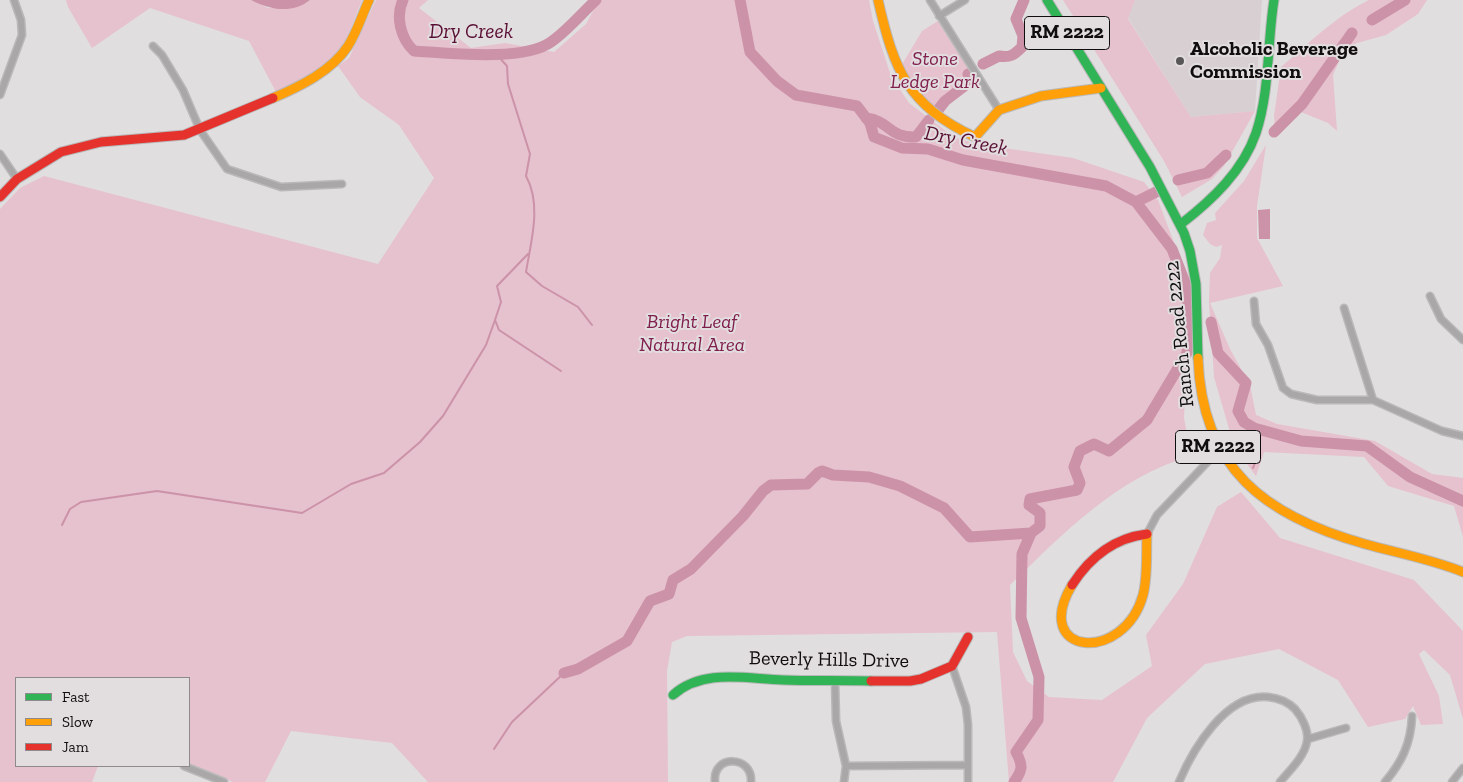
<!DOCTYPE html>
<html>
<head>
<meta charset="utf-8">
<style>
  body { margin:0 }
  #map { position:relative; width:1463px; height:782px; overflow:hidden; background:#e1dedf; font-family:"Zilla Slab",serif }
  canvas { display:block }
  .legend { position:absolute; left:15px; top:677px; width:175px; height:90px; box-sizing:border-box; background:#e2dddf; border:1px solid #8e8a8b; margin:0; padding:6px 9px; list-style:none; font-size:15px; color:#0f0d0e }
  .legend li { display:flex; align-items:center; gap:10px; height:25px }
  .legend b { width:25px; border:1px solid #8e8a8b }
</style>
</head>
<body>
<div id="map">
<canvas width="1463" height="782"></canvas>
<ul class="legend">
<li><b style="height:6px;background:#30b455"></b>Fast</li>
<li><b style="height:6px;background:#ff9f0a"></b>Slow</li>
<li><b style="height:6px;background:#e5322d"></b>Jam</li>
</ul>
</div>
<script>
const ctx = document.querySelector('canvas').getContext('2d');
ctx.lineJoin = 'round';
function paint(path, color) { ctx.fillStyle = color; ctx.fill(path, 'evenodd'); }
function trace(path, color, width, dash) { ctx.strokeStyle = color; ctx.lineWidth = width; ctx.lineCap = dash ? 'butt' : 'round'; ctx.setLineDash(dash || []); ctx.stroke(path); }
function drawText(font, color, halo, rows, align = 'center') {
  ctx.font = font + ' "Zilla Slab",serif'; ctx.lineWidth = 4; ctx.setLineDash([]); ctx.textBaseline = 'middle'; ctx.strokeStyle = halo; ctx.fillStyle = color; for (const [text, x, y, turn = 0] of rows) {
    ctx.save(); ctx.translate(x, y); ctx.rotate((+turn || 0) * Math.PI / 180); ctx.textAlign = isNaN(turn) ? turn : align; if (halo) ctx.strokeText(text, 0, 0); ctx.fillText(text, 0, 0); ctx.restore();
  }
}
paint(new Path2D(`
  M1135 0H1262L1255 111 1191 117 1128 18Z`), '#d8cfd2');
paint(new Path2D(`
  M66 0H251L268 8 306 3 310 0H362C356 14 351 31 343 44 328 67 299 80 276 92L249 41 150 8 92 48 68 7Z
  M376 0H428L419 8 471 48 505 43 554 52 586 24 599 0H869L873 21 891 76 909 103 954 137 976 144 1073 158 1144 182 1158 200 1182 264 1189 306 1184 418 1191 456C1117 477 1064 533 1010 585L1013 652 1027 681 1049 697 1102 700 1152 666 1146 635 1183 584 1217 507 1241 492 1280 538 1414 580 1463 631V719L1450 675 1424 650 1419 654 1439 696 1443 724 1421 725 1413 706 1405 719 1368 727 1338 680 1279 649 1205 664 1147 718 1113 782H1009L997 632 687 636 672 642 667 671 668 782H428L392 743 291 731 265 782H233L189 764V678H16V766H98L92 782H0V209L20 188 44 176 378 264 434 178 399 125 360 97 338 66 349 58Z
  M1063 0H1135L1128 19 1191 117 1255 111 1224 166 1212 179 1182 197 1164 161Z
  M1369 0H1427L1418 14 1386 35 1357 43 1344 50 1333 75 1337 131 1328 123 1301 112 1275 127 1274 116 1281 67C1309 43 1336 16 1369 0Z
  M938 21 978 83 932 110 915 92 900 68 922 31Z
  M1266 145 1257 206V238L1283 286 1210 303 1230 349 1250 385 1256 415 1277 424 1375 441 1432 474 1463 478V537L1454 506 1388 486 1364 457 1264 452 1256 476 1241 456 1230 432 1214 377 1209 302 1210 273 1220 258 1222 245 1216 247 1210 244 1203 235 1207 223 1216 220 1215 213 1244 181Z`), '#e6c1ce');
paint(new Path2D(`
  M251 0H310C292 14 270 10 251 0Z
  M1270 209V239H1259L1258 210Z`), '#cc92a8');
trace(new Path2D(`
  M497 55 507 66 508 84 530 154 526 176C542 205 531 241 526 272L542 286 578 307 592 325
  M528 254 497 286 501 302 495 320 499 330 561 371
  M1253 468 1260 449 1254 428
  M62 525 70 509 81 502 157 491 302 513 351 484 384 473 420 442 443 416 486 345 495 320
  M494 749 512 722 564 673`), '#cc92a8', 2);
trace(new Path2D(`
  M403 0C395 17 401 39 414 51 448 53 523 62 551 42 567 31 581 14 596 0
  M740 0 750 52 777 81 796 95 857 106 870 123 874 137 902 148 928 149 963 160 1106 186 1136 202 1172 249 1186 285 1190 320 1187 353 1147 420 1109 451 1094 444 1080 451 1074 467 1080 483 1077 490 1030 499 1029 505 1040 513V526L1031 533 1022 554 1021 618 1039 677 1038 720 1016 752C1023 765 1023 770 1014 782
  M1372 20 1405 0
  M983 64 999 56C1010 58 1014 55 1022 47L1023 36 1016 19 1024 0
  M938 110 945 101 971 81 968 74
  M866 118C890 121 889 138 916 137L929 120
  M1274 132 1302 104 1352 33
  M1178 180 1207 173 1226 155
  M1136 202 1156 192
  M1211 322 1218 353 1246 383 1238 411 1244 422 1254 428 1301 441 1367 446 1410 477 1463 501
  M564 673 578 669 627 641 650 601 669 594 673 580 691 569 743 516 763 491 771 485 807 484 818 473 822 471 833 475 869 477 900 486 944 508 970 537 1031 533`), '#cc92a8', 11);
const street = new Path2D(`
  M930 0 999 110
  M939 16 965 0
  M153 46 162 55 183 90 200 130 227 169 281 187 342 184
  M0 95 22 35 21 20 14 0
  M0 154 17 179
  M1430 296 1441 319 1463 340
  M1254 301 1256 324 1268 345 1283 388 1291 394 1317 400H1373L1442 431 1463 436
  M1344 308 1373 400
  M1147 534 1157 515 1219 450
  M952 666 966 707 968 725V782
  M835 681 836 721 846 766 844 782
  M1308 739 1346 728
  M184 766 224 782
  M846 766 968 765
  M715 782C712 754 753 755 751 782
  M1179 782C1193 749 1226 693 1268 697 1278 698 1287 701 1295 709 1302 717 1309 731 1307 741 1305 756 1290 770 1280 782
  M1385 782C1402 762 1411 743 1412 716
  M1452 782 1463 768`);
const fast = new Path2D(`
  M1047 0 1150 167 1184 233 1190 251 1196 284 1198 358
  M1181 224C1212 200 1243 171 1256 133 1270 91 1267 44 1274 0
  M673 695C703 668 746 679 783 680 812 681 842 680 871 681`);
const slow = new Path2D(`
  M878 0C894 70 907 105 975 137L999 110 1041 96 1101 88
  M273 98C299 87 332 71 348 46 357 32 362 15 369 0
  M1198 358C1202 469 1265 516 1365 544 1397 553 1431 559 1463 572
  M1072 585C1030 656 1124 664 1143 595 1148 576 1146 554 1147 534`);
const jam = new Path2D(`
  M0 197 17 179 61 152 101 142 184 135 273 98
  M1072 585C1090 557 1114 538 1147 534
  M871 681H910L921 679 952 666 968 637`);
trace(street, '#bab9b9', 9);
trace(fast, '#bab9b9', 11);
trace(slow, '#bab9b9', 11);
trace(jam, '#bab9b9', 11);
trace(street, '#a9a7a8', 6);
trace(fast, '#30b455', 9);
trace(slow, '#ff9f0a', 9);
trace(jam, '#e5322d', 9);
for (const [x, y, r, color] of [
  [1180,61,5,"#585657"]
]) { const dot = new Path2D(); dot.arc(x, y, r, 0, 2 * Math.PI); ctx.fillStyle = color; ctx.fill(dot); trace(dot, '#e2dddf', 2); }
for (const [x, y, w] of [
  [1067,33,85],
  [1218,447,85]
]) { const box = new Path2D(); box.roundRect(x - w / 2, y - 16.5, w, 33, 4); ctx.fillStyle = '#e2dddf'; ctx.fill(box); trace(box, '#0f0d0e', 1); }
drawText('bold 19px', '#0f0d0e', null, [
  ["RM 2222",1067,33],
  ["RM 2222",1218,447]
]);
drawText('bold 20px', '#0f0d0e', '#e2dddf', [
  ["Alcoholic Beverage",1190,49],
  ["Commission",1190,72]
], 'left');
drawText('italic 20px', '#801e4c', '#e2dddf', [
  ["Stone",935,59],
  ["Ledge Park",935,82],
  ["Bright Leaf",692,322],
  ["Natural Area",692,345]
]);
drawText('20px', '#0f0d0e', '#e2dddf', [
  ["Ranch Road 2222",1180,334,-96],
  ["Beverly Hills Drive",829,660,1]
]);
drawText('italic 21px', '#590f33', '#e2dddf', [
  ["Dry Creek",471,32],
  ["Dry Creek",966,141,11]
]);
</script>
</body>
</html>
